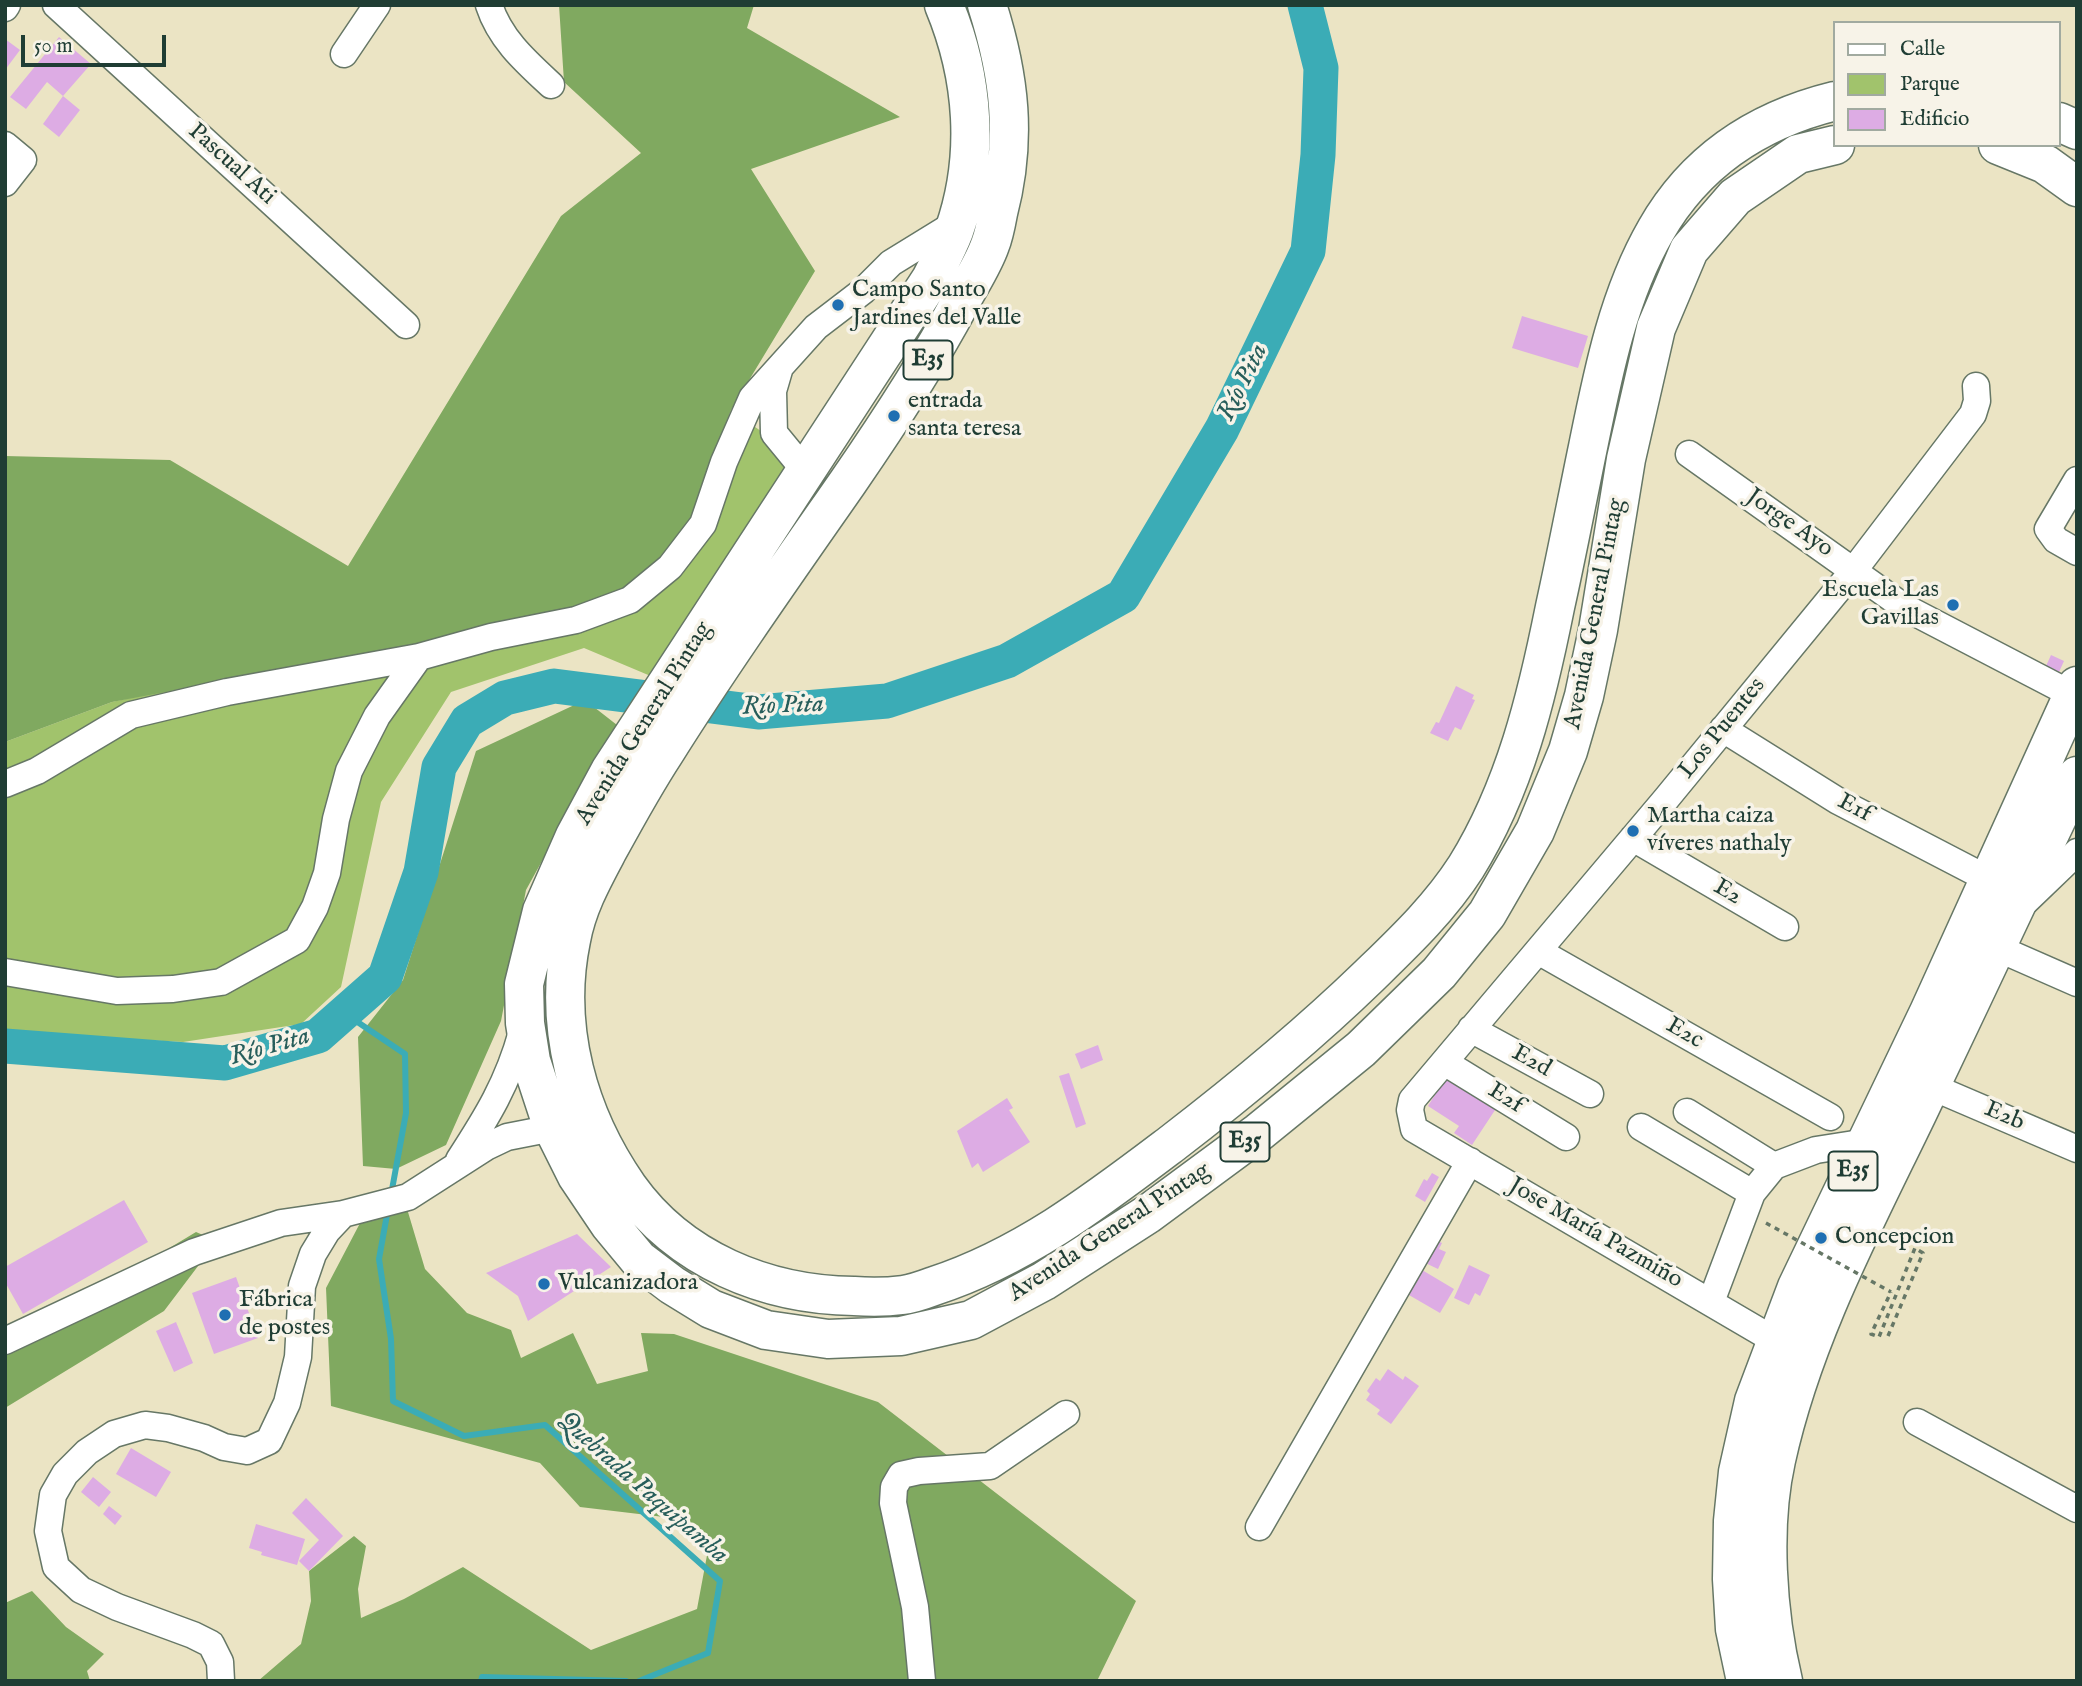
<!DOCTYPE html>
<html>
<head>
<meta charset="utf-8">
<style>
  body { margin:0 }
  #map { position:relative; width:2082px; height:1686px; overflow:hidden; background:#ebe4c4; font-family:"IM FELL English",serif }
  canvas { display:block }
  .frame { position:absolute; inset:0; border:7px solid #1f3d34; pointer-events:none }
  .legend { position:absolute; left:1833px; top:21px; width:228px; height:126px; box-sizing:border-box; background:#f7f3e8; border:2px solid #a1aaa0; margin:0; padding:9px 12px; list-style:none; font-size:21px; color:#1f3d34 }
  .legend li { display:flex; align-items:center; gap:14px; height:35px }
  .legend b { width:35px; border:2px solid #a1aaa0 }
  .scale { position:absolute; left:21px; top:35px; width:145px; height:32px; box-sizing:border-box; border:4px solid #1f3d34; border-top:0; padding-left:9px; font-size:21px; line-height:24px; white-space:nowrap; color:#1f3d34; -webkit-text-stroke:5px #f7f3e8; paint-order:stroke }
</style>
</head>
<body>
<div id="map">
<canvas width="2082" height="1686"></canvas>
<div class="frame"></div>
<ul class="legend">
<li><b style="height:9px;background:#fff"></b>Calle</li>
<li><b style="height:19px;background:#a1c36c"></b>Parque</li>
<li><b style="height:19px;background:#ddace4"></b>Edificio</li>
</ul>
<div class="scale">50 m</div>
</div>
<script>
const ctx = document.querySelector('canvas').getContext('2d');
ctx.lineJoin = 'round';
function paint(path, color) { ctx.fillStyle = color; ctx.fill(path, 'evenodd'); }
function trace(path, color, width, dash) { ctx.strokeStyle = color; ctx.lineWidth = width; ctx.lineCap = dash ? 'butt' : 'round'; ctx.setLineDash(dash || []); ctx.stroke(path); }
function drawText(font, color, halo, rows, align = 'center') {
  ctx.font = font + ' "IM FELL English",serif'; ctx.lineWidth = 7; ctx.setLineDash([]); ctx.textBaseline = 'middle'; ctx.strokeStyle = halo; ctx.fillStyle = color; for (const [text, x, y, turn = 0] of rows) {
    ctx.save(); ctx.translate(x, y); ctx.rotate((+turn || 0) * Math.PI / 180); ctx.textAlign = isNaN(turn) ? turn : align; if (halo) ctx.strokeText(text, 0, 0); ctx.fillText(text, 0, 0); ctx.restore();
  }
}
paint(new Path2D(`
  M731 410 802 460 653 677 584 648 451 692 381 802 341 987 301 1024 183 1042 5 1033V742L112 702 640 582 689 521Z`), '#a1c36c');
paint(new Path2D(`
  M559 5H754L747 28 900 117 751 169 815 271 731 410 689 521 640 582 578 615 112 702 5 742V456L170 460 348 566 561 216 641 153 564 82Z
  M585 700 617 725 526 890 501 1021 446 1145 396 1169 363 1166 358 1037 403 980 476 751Z
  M369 1206 408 1212 425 1269 467 1313 511 1330 521 1358 573 1333 597 1384 648 1371 641 1333 674 1334 878 1402 1136 1601 1097 1681H258L301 1644 311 1601 309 1571 354 1536 366 1546 358 1589 361 1618 404 1599 463 1567 591 1650 697 1609 708 1550 681 1519 580 1507 540 1463 331 1406 326 1288Z
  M196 1232 217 1241 164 1311 5 1408V1347Z
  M32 1591 66 1627 104 1654 87 1671 90 1681H5V1603Z`), '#80a960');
trace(new Path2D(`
  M353 1019 405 1054 406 1113 391 1195
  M388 1209 379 1259 391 1339 393 1401 464 1436 545 1425 720 1581 708 1653 639 1681
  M481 1681 482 1677 626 1681`), '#3bacb6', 6);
trace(new Path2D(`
  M5 1046 225 1063 318 1036 385 977 421 872 439 767 467 721 505 698 554 686 758 712 887 701 1007 661 1123 596 1222 429 1308 251 1318 155 1321 68 1305 5`), '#3bacb6', 35);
paint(new Path2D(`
  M59 37 91 64 63 96 80 110 59 137 43 124 63 96 47 82 26 109 10 97Z
  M5 39 20 50 5 70Z
  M1522 316 1588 336 1578 368 1512 348Z
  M2051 655 2064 661 2055 681 2042 675Z
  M1456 686 1474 695 1472 699 1475 700 1461 730 1455 727 1448 741 1430 733 1436 722 1439 723Z
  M1098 1045 1103 1060 1081 1069 1075 1054Z
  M1451 1069 1501 1101 1472 1145 1454 1133 1459 1126 1428 1106Z
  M1069 1073 1086 1124 1076 1128 1059 1076Z
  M1007 1098 1013 1108 1009 1110 1030 1142 983 1172 978 1163 972 1168 957 1131Z
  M1432 1173 1439 1177 1425 1202 1415 1196 1424 1179 1427 1181Z
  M124 1200 148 1242 23 1314 5 1282V1267Z
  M577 1234 611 1267 528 1321 518 1296 486 1273Z
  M1431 1238 1442 1243 1439 1249 1446 1252 1438 1269 1419 1260Z
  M1469 1265 1490 1275 1480 1296 1475 1293 1469 1305 1454 1298Z
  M1417 1267 1454 1289 1440 1313 1402 1291Z
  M236 1277 258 1338 214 1354 192 1293Z
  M176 1322 193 1363 174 1372 156 1331Z
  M1388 1369 1403 1380 1405 1376 1419 1386 1391 1424 1377 1414 1380 1410 1366 1400 1370 1394 1367 1391 1376 1378 1380 1381Z
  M131 1448 171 1472 156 1497 116 1474Z
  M93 1477 111 1492 99 1507 81 1492Z
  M306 1498 343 1536 309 1571 299 1561 319 1540 292 1513Z
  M109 1506 122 1516 115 1525 103 1514Z
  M256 1524 305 1539 297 1565 261 1555 262 1552 249 1548Z`), '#ddace4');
const minor = new Path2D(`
  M56 5 406 325
  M489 5C500 39 525 61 551 85
  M5 8 7 5
  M344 54 377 5
  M5 145 23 160 5 183
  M780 367 773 391 774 433 806 472
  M1689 454 1904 607 2073 695
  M2077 480 2048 529 2056 540 2077 552
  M1723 729 1838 801 1990 880
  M5 784 37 771 131 715 227 692 419 657 491 637 576 620 630 600 670 567 703 524 724 462 752 398 816 327 863 291 891 263 956 223
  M1633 838 1785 927
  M2026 901 2077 852
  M1995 947 2077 983
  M1538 951 1830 1117
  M5 972 117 991 173 989 221 982 297 940 315 907 327 873 336 819 349 771 377 716 419 657
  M1471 1029 1590 1094
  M1444 1062 1566 1137
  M1930 1086 2077 1149
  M1687 1112 1774 1166
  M1641 1127 1752 1193
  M459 1160C487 1117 508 1083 522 1032
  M1711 1302 1752 1193 1774 1166 1816 1150 1867 1142
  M5 1341 194 1252 281 1223 343 1214
  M1776 1341 1414 1129 1410 1110 1412 1100 1666 799 1854 570 1973 414 1977 401 1976 386
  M1917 1422 2077 1509
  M1259 1527 1470 1161
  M221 1681 220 1662 211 1644 193 1635 117 1607 81 1590 56 1567 48 1531 53 1495 65 1474 87 1452 114 1434 145 1425 168 1428 204 1438 224 1447 247 1451 269 1441 287 1403 298 1357 302 1286 313 1254 327 1231 343 1214 408 1197 486 1147 507 1137 553 1128
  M922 1681 915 1607 893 1503 894 1487 901 1475 919 1471 990 1466 1066 1414`);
const highway = new Path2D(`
  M944 5C974 77 980 157 954 231 948 247 939 263 931 279L610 771 575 836 542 911 524 984 525 1023 531 1061 553 1128 577 1176 610 1225 639 1260 672 1285 711 1309 766 1330 828 1339 901 1336 971 1320 1044 1281 1148 1214 1259 1132 1361 1049 1439 973 1487 914 1535 831 1568 751 1584 696 1598 630 1626 459 1656 328 1689 250 1735 197 1798 154 1835 145
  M987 5C1010 77 1017 140 998 213 996 224 994 235 990 245 983 265 970 284 960 303 927 365 888 424 848 482 786 571 723 660 665 752 644 784 626 817 608 850 592 880 577 907 571 940 553 1027 578 1115 628 1187 680 1260 766 1295 854 1296 869 1297 887 1297 903 1295 911 1294 926 1289 934 1286 1023 1257 1096 1201 1170 1145 1239 1092 1306 1037 1369 976 1404 942 1439 909 1466 867 1515 788 1537 697 1555 607 1567 553 1577 500 1588 447 1603 373 1618 296 1656 230 1696 160 1758 120 1835 101
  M2059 122 2077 130
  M1998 145 2045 164 2077 187
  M1746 1681 1735 1629 1732 1579 1733 1521 1738 1472 1754 1401 1797 1287 1929 1012 2077 686
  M1783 1681C1767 1614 1761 1527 1776 1460 1803 1337 1864 1224 1918 1112 1971 1000 2025 888 2077 776`);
trace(minor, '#676', 29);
trace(highway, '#676', 41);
trace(new Path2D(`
  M1888 1336 1923 1253 1915 1248 1879 1337 1871 1334 1891 1292`), '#676', 3.5, [5, 5]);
trace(minor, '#fff', 26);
trace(highway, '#fff', 38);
trace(new Path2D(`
  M1766 1223 1891 1292`), '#676', 3.5, [5, 5]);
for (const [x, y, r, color] of [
  [838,305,7,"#1f6fb2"],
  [894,416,7,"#1f6fb2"],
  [1953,605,7,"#1f6fb2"],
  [1633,831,7,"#1f6fb2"],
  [1821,1238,7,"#1f6fb2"],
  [544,1284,7,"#1f6fb2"],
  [225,1315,7,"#1f6fb2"]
]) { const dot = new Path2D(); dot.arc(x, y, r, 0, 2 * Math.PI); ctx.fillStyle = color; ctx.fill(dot); trace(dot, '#f7f3e8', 2.5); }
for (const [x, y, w] of [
  [928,360,49],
  [1245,1142,49],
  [1853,1171,49]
]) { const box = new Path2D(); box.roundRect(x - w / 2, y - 19.5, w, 39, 5); ctx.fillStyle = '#f7f3e8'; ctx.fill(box); trace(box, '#1f3d34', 2); }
drawText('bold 23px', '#1f3d34', null, [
  ["E35",928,360],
  ["E35",1245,1142],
  ["E35",1853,1171]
]);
drawText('24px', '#1f3d34', '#f7f3e8', [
  ["Pascual Ati",231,165,42],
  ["Jorge Ayo",1789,524,35],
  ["Avenida General Pintag",1596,614,-79],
  ["Avenida General Pintag",645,724,-58],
  ["Los Puentes",1723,729,-51],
  ["E1f",1854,809,28],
  ["E2",1727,893,30],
  ["E2c",1684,1034,30],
  ["E2d",1531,1062,29],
  ["E2f",1505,1099,32],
  ["E2b",2004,1117,23],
  ["Avenida General Pintag",1110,1233,-33],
  ["Jose María Pazmiño",1595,1234,30]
]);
drawText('24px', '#1f3d34', '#f7f3e8', [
  ["Campo Santo",852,291],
  ["Jardines del Valle",852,319],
  ["entrada",908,402],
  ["santa teresa",908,430],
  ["Escuela Las",1939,591,"right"],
  ["Gavillas",1939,619,"right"],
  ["Martha caiza",1647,817],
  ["víveres nathaly",1647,845],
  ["Concepcion",1835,1238],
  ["Vulcanizadora",558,1284],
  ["Fábrica",239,1301],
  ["de postes",239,1329]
], 'left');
drawText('italic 26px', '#275e5b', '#f7f3e8', [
  ["Río Pita",1244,383,-64],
  ["Río Pita",783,707,-2],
  ["Río Pita",270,1048,-16],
  ["Quebrada Paquipamba",642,1489,41]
]);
</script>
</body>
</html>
